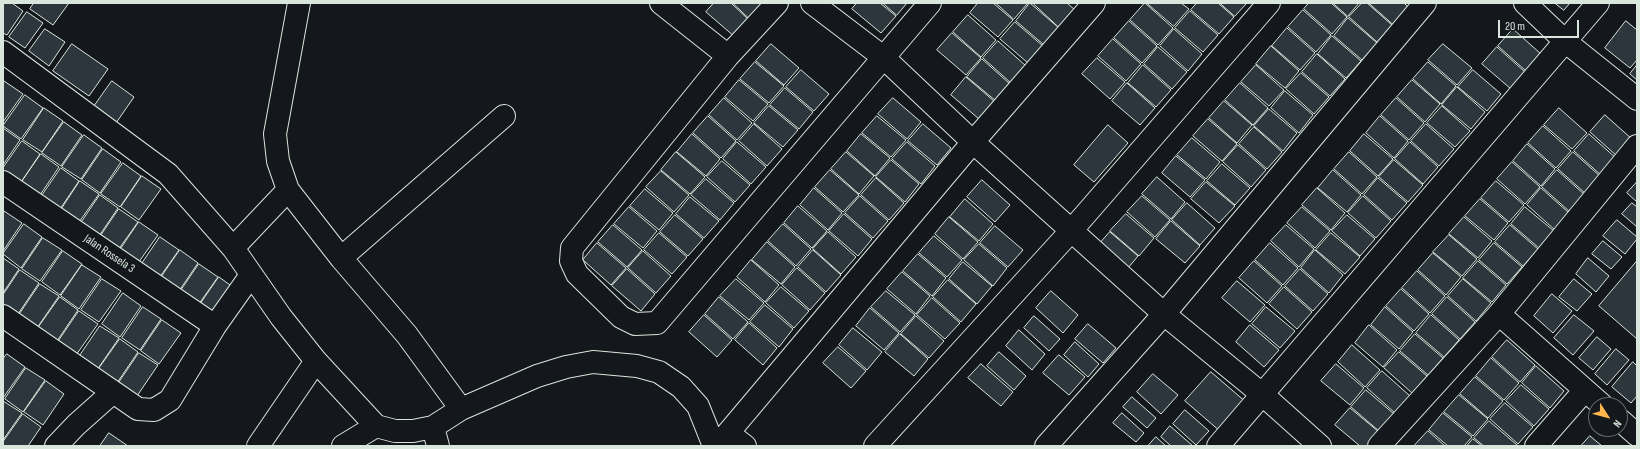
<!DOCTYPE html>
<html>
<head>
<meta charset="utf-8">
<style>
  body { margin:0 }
  #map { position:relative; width:1640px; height:449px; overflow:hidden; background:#14181c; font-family:"Sofia Sans Condensed",sans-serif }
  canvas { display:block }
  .frame { position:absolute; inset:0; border:4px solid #d8e6dc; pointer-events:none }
  .north { position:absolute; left:1588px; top:397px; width:40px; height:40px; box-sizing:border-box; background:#14181c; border:1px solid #626a69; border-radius:50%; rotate:126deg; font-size:11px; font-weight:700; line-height:16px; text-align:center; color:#d8e6dc }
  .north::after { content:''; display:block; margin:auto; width:14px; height:18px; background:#ffb74d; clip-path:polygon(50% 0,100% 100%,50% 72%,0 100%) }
  .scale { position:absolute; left:1498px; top:20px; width:81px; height:18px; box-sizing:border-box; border:2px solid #d8e6dc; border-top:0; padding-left:5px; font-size:12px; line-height:14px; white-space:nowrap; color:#d8e6dc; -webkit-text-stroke:3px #14181c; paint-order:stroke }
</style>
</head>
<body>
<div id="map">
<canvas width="1640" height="449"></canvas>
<div class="frame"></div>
<div class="north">N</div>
<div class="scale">20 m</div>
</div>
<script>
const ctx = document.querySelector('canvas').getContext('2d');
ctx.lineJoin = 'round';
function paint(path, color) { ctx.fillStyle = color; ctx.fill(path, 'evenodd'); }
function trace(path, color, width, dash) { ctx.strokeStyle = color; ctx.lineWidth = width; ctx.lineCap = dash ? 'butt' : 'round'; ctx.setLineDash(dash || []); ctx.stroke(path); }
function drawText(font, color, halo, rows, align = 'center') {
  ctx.font = font + ' "Sofia Sans Condensed",sans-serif'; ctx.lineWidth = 3; ctx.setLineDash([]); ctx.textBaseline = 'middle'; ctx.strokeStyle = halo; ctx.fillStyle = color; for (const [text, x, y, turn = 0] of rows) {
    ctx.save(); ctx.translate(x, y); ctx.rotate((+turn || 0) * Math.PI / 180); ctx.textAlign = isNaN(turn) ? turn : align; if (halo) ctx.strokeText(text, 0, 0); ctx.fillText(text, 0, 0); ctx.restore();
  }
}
const building = new Path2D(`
  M3 3H12L23 11 7 35 3 33Z
  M34 3H69L53 25 30 9Z
  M714 3H731L749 20 735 37 706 12Z
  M733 3H764L750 19Z
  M857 3H880L896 16 881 33 852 9Z
  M883 3H907L897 15Z
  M978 3H993L1013 20 998 37 970 13Z
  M996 3H1028L1014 19Z
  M1030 3 1059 28 1044 45 1016 21Z
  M1033 3H1067L1075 10 1059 27Z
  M1145 3 1173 28 1158 45 1130 20Z
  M1147 3H1181L1189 9 1174 26Z
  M1197 3H1218L1234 17 1219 34 1191 10Z
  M1220 3H1247L1235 16Z
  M1309 3H1331L1347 17 1332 34 1304 9Z
  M1333 3H1359L1348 16Z
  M1362 3H1367L1392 25 1377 42 1349 17Z
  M1369 3H1404L1408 7 1393 24Z
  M1555 3H1570L1564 10Z
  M1303 10 1331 35 1316 52 1288 27Z
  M1190 11 1218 35 1203 52 1175 28Z
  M27 12 43 23 25 48 9 37Z
  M968 15 996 40 981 57 953 32Z
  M1348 18 1377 43 1362 60 1334 36Z
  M1129 21 1157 46 1142 63 1114 38Z
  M1626 21 1637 30V60L1630 68 1605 48Z
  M1015 22 1043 46 1028 63 1000 39Z
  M1287 28 1315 53 1300 70 1272 46Z
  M45 29 65 42 49 66 29 51Z
  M1174 29 1202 54 1188 71 1160 46Z
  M1513 29 1541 54 1526 71 1498 46Z
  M952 33 981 58 966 75 937 50Z
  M1332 36 1361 61 1346 78 1318 54Z
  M1113 39 1141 64 1126 81 1098 56Z
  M998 41 1026 66 1011 83 983 58Z
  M72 44 108 69 89 96 53 71Z
  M771 44 799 68 784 85 756 61Z
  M1443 44 1472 68 1457 85 1428 60Z
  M1271 46 1299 71 1285 88 1256 64Z
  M1158 47 1187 72 1172 89 1144 64Z
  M1497 47 1525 72 1511 89 1482 64Z
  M1317 54 1345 79 1330 96 1302 72Z
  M1097 58 1125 82 1110 99 1082 74Z
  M982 59 1010 84 996 101 967 77Z
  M755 62 784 86 769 103 740 79Z
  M1428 62 1456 86 1441 104 1413 79Z
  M1143 65 1171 90 1156 107 1128 83Z
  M1256 65 1284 90 1269 106 1241 82Z
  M1637 65V80L1630 74Z
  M801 70 829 94 814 111 786 87Z
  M1473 70 1501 94 1487 111 1458 87Z
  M1301 73 1329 97 1314 114 1286 89Z
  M966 77 995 102 979 119 951 95Z
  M739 80 768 104 753 121 725 97Z
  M1412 80 1440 104 1425 122 1397 97Z
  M4 81 23 94 3 122V83Z
  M112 81 134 97 116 123 93 108Z
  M1127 83 1155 108 1140 125 1112 101Z
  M1240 83 1268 108 1253 125 1225 100Z
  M1457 87 1485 112 1471 129 1442 105Z
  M785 88 813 112 799 129 770 105Z
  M1285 91 1313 115 1299 133 1271 108Z
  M25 95 43 108 21 139 3 126Z
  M724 98 752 123 737 140 709 115Z
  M893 98 921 122 907 139 878 114Z
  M1396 98 1424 123 1409 140 1381 115Z
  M1224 101 1252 125 1237 143 1209 118Z
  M769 106 798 130 783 147 754 123Z
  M1442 106 1470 131 1455 147 1427 123Z
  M44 108 63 121 42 152 23 140Z
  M1559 108 1587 133 1572 149 1544 125Z
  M1269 109 1297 133 1283 151 1254 126Z
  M1605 115 1633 140 1618 157 1590 132Z
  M708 116 736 141 721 158 693 133Z
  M877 116 906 140 891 157 862 133Z
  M1380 116 1408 141 1394 158 1366 133Z
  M1208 119 1237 144 1222 161 1193 136Z
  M64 122 82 135 61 166 42 153Z
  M754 124 782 149 767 166 739 141Z
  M923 124 951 148 937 165 908 141Z
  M1426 124 1454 149 1439 166 1411 141Z
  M1108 125 1128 143 1094 182 1074 165Z
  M1543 126 1571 151 1556 168 1528 143Z
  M1254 127 1282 152 1267 169 1239 144Z
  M3 128 20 140 3 165Z
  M692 134 720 159 706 176 677 152Z
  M861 134 890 158 875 176 847 151Z
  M1364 134 1393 159 1378 176 1350 151Z
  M1589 134 1617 159 1602 176 1574 151Z
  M84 135 102 148 81 179 62 167Z
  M1192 138 1220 162 1206 179 1177 155Z
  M22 141 40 154 19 185 3 174V168Z
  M737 142 766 167 751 184 723 159Z
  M907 142 935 166 921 184 892 159Z
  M1410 142 1438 167 1423 184 1395 159Z
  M1527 144 1555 169 1541 186 1513 161Z
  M1238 145 1266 170 1251 187 1223 162Z
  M103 149 121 162 100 193 82 180Z
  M676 152 705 177 690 194 661 170Z
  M846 152 874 176 859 194 831 169Z
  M1349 152 1377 177 1362 194 1334 169Z
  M1573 152 1601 177 1586 194 1558 169Z
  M41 154 59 167 38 198 19 186Z
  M1176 156 1205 180 1190 197 1162 173Z
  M891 160 919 184 905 202 876 177Z
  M1394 160 1423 185 1408 202 1379 177Z
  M722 161 750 185 735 202 707 177Z
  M1512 162 1540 187 1525 204 1497 179Z
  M123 163 141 176 120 207 101 194Z
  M1222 164 1250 188 1235 205 1207 181Z
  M61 168 79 181 58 212 39 200Z
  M830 170 859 195 843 212 815 187Z
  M1333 170 1361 195 1347 212 1318 188Z
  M1557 170 1585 195 1570 212 1542 187Z
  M661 171 689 195 674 212 646 187Z
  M142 176 161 189 139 220 121 207Z
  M1157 177 1185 202 1171 219 1142 194Z
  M876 178 904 203 889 220 861 195Z
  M1378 178 1407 203 1392 220 1364 195Z
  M706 179 734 203 720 220 691 195Z
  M982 180 1010 205 995 222 967 197Z
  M80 181 99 194 77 225 59 213Z
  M1496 181 1524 205 1509 222 1481 198Z
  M1206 182 1235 206 1219 223 1191 199Z
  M1637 182V202L1627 193Z
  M814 188 842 213 828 230 800 205Z
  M1317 188 1345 213 1331 230 1302 205Z
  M1541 188 1569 213 1555 230 1527 205Z
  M645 189 673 213 659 230 630 206Z
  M100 195 118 208 97 239 79 226Z
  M860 196 888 221 873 238 845 213Z
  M1142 196 1170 220 1155 237 1127 212Z
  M1363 196 1391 221 1376 238 1348 213Z
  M690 197 719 221 704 238 676 214Z
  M965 199 993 224 979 241 950 217Z
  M1480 199 1508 223 1494 240 1465 216Z
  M1187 203 1215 228 1200 245 1172 220Z
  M1632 203 1637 207V227L1622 214Z
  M798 206 827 231 812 248 784 223Z
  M629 207 657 231 643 248 614 224Z
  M1302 207 1330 231 1315 248 1287 223Z
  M1525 207 1554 231 1539 248 1511 224Z
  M119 209 138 222 116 253 98 240Z
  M4 211 22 223 3 251V212Z
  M844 214 872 239 858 256 829 231Z
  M1126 214 1154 238 1139 256 1110 231Z
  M675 215 703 239 688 256 660 232Z
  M1347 215 1375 239 1360 256 1332 231Z
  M949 217 978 242 963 259 935 234Z
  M1464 217 1492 241 1478 258 1449 234Z
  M1617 220 1637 237V239L1625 254 1603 236Z
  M1171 221 1200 246 1185 263 1156 239Z
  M139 222 158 235 136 266 118 253Z
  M24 224 42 237 21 268 3 254Z
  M783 224 811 249 796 266 768 241Z
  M613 225 642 250 627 267 598 242Z
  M1286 225 1314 249 1299 267 1271 241Z
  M1510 225 1538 249 1523 266 1495 242Z
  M995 226 1023 250 1008 267 980 243Z
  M828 232 856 257 841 274 813 249Z
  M1110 232 1138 256 1123 274 1095 249Z
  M659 233 687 257 672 274 644 250Z
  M1331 233 1360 257 1345 274 1316 250Z
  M1449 235 1477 259 1462 276 1433 252Z
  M934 236 962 260 947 277 919 253Z
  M160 237 179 250 157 281 139 268Z
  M43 238 62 250 40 281 22 269Z
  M1603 241 1622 257 1611 269 1592 254Z
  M767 242 795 267 781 284 752 260Z
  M597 243 626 268 611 285 583 260Z
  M1270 243 1298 268 1283 285 1255 260Z
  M1494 243 1522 267 1507 284 1479 260Z
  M979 244 1007 268 993 286 964 260Z
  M180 250 198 263 177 294 158 282Z
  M813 250 841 275 826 292 798 267Z
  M1315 250 1343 275 1329 293 1301 268Z
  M63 251 82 264 60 295 42 282Z
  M643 251 671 276 656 293 628 268Z
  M1433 253 1461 277 1446 295 1418 270Z
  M918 254 946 278 932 296 903 271Z
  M3 258 19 269 3 293Z
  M1588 258 1609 276 1596 292 1576 274Z
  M751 260 779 285 765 302 737 277Z
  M1254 261 1282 286 1267 303 1239 278Z
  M1478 261 1506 285 1492 302 1463 278Z
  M1637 261V339L1599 306Z
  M963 262 992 286 977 304 949 279Z
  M199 264 218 277 196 308 178 295Z
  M82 265 101 277 79 309 61 296Z
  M797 268 825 293 810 310 782 285Z
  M627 269 655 294 641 311 612 286Z
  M1300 269 1328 294 1313 311 1285 286Z
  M20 270 39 283 18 314 3 304V295Z
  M1417 271 1445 296 1430 313 1402 288Z
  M902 272 930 296 916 314 887 289Z
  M219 277 237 290 216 321 197 309Z
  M102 279 121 291 99 322 81 310Z
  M736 279 764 303 749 320 720 296Z
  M1463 279 1491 303 1476 321 1448 296Z
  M1574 279 1592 294 1577 311 1559 297Z
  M948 280 976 304 961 322 933 297Z
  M1237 281 1265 305 1250 322 1222 298Z
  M40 284 59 296 37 328 19 315Z
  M781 287 809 311 794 328 766 303Z
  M1284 287 1312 312 1297 329 1269 304Z
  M1401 289 1429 314 1414 331 1386 306Z
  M886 291 915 315 900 332 871 307Z
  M1051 291 1078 315 1063 333 1036 308Z
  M123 293 141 306 120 337 102 324Z
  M1552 294 1572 311 1553 333 1534 316Z
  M60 297 78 310 57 341 38 328Z
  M719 297 748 322 733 339 705 314Z
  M1447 297 1475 322 1460 339 1432 314Z
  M932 298 960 323 945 339 917 315Z
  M765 305 793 329 779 347 750 322Z
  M143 307 161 319 140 350 122 338Z
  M1266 307 1295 331 1280 348 1252 324Z
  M1385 307 1413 332 1399 349 1371 325Z
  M870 308 899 333 884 350 856 326Z
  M79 311 98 324 76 355 58 342Z
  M704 315 732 340 717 357 689 332Z
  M1431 315 1459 340 1444 357 1416 333Z
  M1574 315 1594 331 1573 355 1554 338Z
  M916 316 944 341 929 358 901 334Z
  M1034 316 1060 339 1049 351 1024 328Z
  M162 320 181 333 159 364 141 351Z
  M749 323 777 348 763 365 735 340Z
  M1088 324 1116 348 1103 363 1075 339Z
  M1250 325 1279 350 1264 367 1236 342Z
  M1369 325 1397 350 1383 367 1355 343Z
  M100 326 119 338 97 370 79 357Z
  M853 328 882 352 867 370 839 345Z
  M1019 330 1045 354 1032 370 1006 346Z
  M900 334 928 359 914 376 885 352Z
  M1415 334 1443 358 1428 375 1400 351Z
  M1597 337 1611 349 1593 370 1579 358Z
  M120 339 138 352 117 383 98 370Z
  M1507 340 1535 365 1520 382 1492 357Z
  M1075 342 1099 364 1088 377 1064 355Z
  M1352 345 1380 370 1365 387 1338 362Z
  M838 347 866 371 851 388 823 363Z
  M1616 349 1629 360 1607 385 1595 374Z
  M999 352 1026 376 1014 390 987 366Z
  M1399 352 1427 376 1412 393 1384 368Z
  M139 353 158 365 137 396 118 384Z
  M7 354 25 367 3 398V359Z
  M1059 355 1085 377 1069 395 1043 373Z
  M1491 358 1519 383 1504 400 1476 376Z
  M1633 362 1637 366V396L1631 403 1612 387Z
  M981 364 1013 392 1001 406 968 378Z
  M1336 364 1364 388 1350 405 1321 381Z
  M1536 366 1564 391 1550 408 1522 383Z
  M26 368 45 380 23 412 5 399Z
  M1382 371 1410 396 1395 413 1367 388Z
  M1211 372 1247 403 1221 432 1185 401Z
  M1153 374 1178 395 1161 414 1137 392Z
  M1475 377 1503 401 1488 418 1460 394Z
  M46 381 64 394 43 425 24 412Z
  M1521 385 1549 409 1534 426 1506 401Z
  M1366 390 1394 414 1379 431 1351 407Z
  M1459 395 1488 419 1473 436 1444 412Z
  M1132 397 1156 418 1147 428 1123 407Z
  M3 401 22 413 3 440Z
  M1505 403 1533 427 1518 444 1490 419Z
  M1350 408 1379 432 1367 446H1360L1335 425Z
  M1185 410 1209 431 1196 445 1173 424Z
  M1122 413 1144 433 1136 442 1113 423Z
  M1443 413 1472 437 1464 446H1448L1429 430Z
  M23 414 41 427 28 446H3V442Z
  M1489 421 1517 445 1516 446H1484L1474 438Z
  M1170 426 1193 446H1171L1161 437Z
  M1428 431 1445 446H1414Z
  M109 433 128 446H100Z
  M1590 436 1602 446H1581Z
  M1156 437 1166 446H1148Z
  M1473 439 1482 446H1467Z`);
paint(building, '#2c363c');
trace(building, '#d8e6dc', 1);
const minor = new Path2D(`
  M299 3 275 134 278 161 288 190 341 258 407 335 461 409
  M661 3 728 56
  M777 3 728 56 572 248 571 261 577 274 621 317 635 324 657 323 930 3
  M812 3 883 57 973 142 1164 314 1263 395 1320 446
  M1525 3 1566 42 1637 99
  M3 52 168 174 233 248 281 317 316 361 376 426
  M3 182 215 326
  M233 248 288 190
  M341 258 504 116
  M1499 314 1602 405
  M3 316 138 409 154 410 170 400 215 326 251 275
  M1620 420 1637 435
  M433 427 438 446
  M728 433 745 446
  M56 446 76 425 113 392
  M258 446 316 361
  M343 446 376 426 395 431H413L433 427 461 409 537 376 566 367 593 362 637 366 659 372 681 387 698 406 714 446
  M717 446 973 142 1094 3
  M875 446 1071 231 1269 3
  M1046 446 1164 314 1425 3
  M1218 446 1598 3
  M1379 446 1499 314 1637 146
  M1536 446 1585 390`);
trace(minor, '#d8e6dc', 24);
trace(minor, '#14181c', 22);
drawText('12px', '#d8e6dc', '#14181c', [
  ["Jalan Rossela 3",109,254,34]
]);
</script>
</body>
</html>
